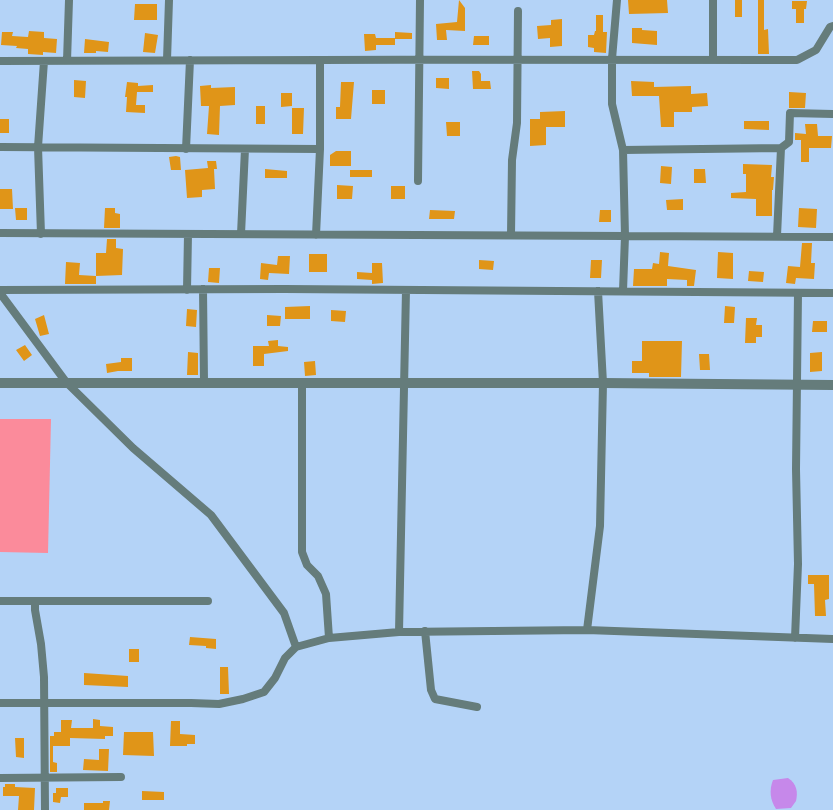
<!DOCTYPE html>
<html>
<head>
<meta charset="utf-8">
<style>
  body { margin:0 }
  canvas { display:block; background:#b4d3f7 }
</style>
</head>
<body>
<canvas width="833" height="810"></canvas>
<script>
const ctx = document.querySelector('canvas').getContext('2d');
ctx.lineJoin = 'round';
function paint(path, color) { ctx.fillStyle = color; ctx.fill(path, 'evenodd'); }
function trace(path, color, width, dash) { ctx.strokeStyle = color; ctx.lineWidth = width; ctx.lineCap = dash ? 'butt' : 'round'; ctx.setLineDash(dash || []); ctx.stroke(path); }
paint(new Path2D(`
  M0 419H51L48 553 0 552Z`), '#fb8b9b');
paint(new Path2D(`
  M788 778C797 784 798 792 796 801L791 808 776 809C770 800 769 790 773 780Z`), '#c688ea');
paint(new Path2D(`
  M459 0 465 8V31L446 30 447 40H437L436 24 457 22Z
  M628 0H667L668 13 629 14Z
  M735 0H742V17H735Z
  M758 0H764V30L768 29 769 54H758Z
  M792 1H807L806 9H804V23H796V9H792Z
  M135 4H157V20H134Z
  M596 15H603V32H607L606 53 594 52V48L588 47V35H594L595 31H596Z
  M562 19V46L550 47V38L538 39 537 26 551 25V20Z
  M632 28H642V30L657 31V45L632 43Z
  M29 31 44 32V38L57 39 56 53 43 52V55L28 54V49L16 48 17 46 1 45 2 32H13L12 36 28 37Z
  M395 32 412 33V39H395V45H376V50L365 51 364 34H375L376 38H395Z
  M145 33 158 35 155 53 143 52Z
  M474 36H489V45H473Z
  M85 39 109 42 108 52 96 51V53H84Z
  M472 71H479L481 74V81H490L491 89H473Z
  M436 78H449V89L436 88Z
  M74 80 86 81 85 98 74 97Z
  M631 81 654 82V87L691 86V94L707 93 708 106 692 107V112H674V127H661L659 96H632Z
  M127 82 138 83V86L153 85V92H137L136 105H145V113L126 112 127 97H125Z
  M341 82H354L351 119H336V107H340Z
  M211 85V88L235 87V105L220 106 219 135 207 134 209 106H201L200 86Z
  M372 90H385V104H372Z
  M789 92 806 93 805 108H789Z
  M281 93H292V106L281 107Z
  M256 106H265V124H256Z
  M292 108H304L303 134H292Z
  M565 111V127H546V145L530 146V119H540V112Z
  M0 119H9V133H0Z
  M744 121H769V130L744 129Z
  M446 122H460V136H447Z
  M805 124H817L818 136H832L831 148H809V162H801V140H795V133L806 134Z
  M336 151H351V166H330V155Z
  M176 156 180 157 181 170H171L169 157Z
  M207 161H216L217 169H214L215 189 202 190V197L187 198 185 170 208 168Z
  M743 164 772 165 771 177H774L773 190H772V216H756V199L731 198V193L746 192V174H743Z
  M661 166 672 167 671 184 660 183Z
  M265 169 287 171V178H265Z
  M694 169H705L706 183H694Z
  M350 170H372V177H350Z
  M337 185 353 186 352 199H337Z
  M391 186H405V199H391Z
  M0 189H12L13 209H0Z
  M683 199V210H667L666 200Z
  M15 208H27V220H16Z
  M105 208H115V213L120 214V228H104Z
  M799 208 817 209 816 228 798 227Z
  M430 210 455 211 454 219H429Z
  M600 210H611V222H599Z
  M107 239H116V248L123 249 122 275 96 276V253H106Z
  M802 243H812L811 263H815L814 279 796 278 795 284 786 283 788 266 800 267Z
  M660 252 669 253 668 266 696 270 694 286H687V280L667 279V286H633L634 269H652L653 263 659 264Z
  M718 252 733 253V279L717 278Z
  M309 254H327V272H309Z
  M278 256H290L289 274 269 273 268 280 260 279 261 263 277 265Z
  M479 260 494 261 493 270 479 269Z
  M591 260H602L601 278H590Z
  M66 262 80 263 79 275 96 276V284H65Z
  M372 263H382L383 283 372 284V280L357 279V272L372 273Z
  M209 268H220L219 283 208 282Z
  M749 271 764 272 763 282 748 281Z
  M310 306V319H285V307Z
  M725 306 735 307 734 323H724Z
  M187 309 197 310 196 327 186 326Z
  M331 310 346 311 345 322 331 321Z
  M44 315 49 334 40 336 35 319Z
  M267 315 281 316 280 326H267Z
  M746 318H757L756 325H762V337H756V343H745Z
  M813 321H827V332H812Z
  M278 340V346L288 347V351L264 354V366H253V346H269L268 341Z
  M642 341H682L681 377H649V373H632V361H642Z
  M25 345 32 355 24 361 16 350Z
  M188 352 198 353V375H187Z
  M822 352V371L810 372V353Z
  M699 354H709L710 370H700Z
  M121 358H132V371H118L107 373 106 364 121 362Z
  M315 361 316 375 305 376 304 362Z
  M808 575H829V599L825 600 826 616H815L814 584H808Z
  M190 637 216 639V649L206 648V646L189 645Z
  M129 649H139V662H129Z
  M220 667H228L229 694H220Z
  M84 673 128 676V687L84 685Z
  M93 719 100 720V726L113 727V736H105V739L70 738V746H53V762L57 763V772H50V736H54V732H61V720H72L71 728H93Z
  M171 721H180V734L195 735V744H187V746H170Z
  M124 732H153L154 756 123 755Z
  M15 738H24V758L16 757Z
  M99 749H109L108 771 83 770 84 759 99 760Z
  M5 784H15V787L35 788 34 810H18L19 796H3V787H5Z
  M56 788H68V797H61L60 803 53 802V793H56Z
  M142 791 164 792V800H142Z
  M103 801H110L109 810H84V803H103Z`), '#e09518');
trace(new Path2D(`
  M617 0 612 59V104L623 150
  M713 0V59
  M167 60 169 0
  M0 61C266 61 531 58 797 60L816 50 830 27 833 26
  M67 61 69 0
  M0 147 320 149
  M186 149 190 60
  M418 181 420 0
  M0 233 833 237
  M41 234 38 147 44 61
  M241 234 245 149
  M316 235 320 149V60
  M511 235 512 160 517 123 518 11
  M777 236 781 148
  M203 289 204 382
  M0 290 284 289 833 293
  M187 290 188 234
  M623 291 625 236 623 150 781 148 789 142 790 113 833 114
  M0 293 66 382 133 448 211 515 284 613 296 647
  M302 383V552L307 565 318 576 326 594 329 638
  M0 601H208
  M35 601V610L41 644 44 677 45 810
  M587 630 600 526 603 383 598 291
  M425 631 431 690 435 699 477 707
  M399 632 406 290
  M795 638 798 564 796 469 798 293
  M0 703H191L219 704 243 699 264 692 275 678 285 658 296 647 329 638 399 632 587 630 833 639
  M0 778 121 777`), '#657c7b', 8);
trace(new Path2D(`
  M0 383H603L833 385`), '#657c7b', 10);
</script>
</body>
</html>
